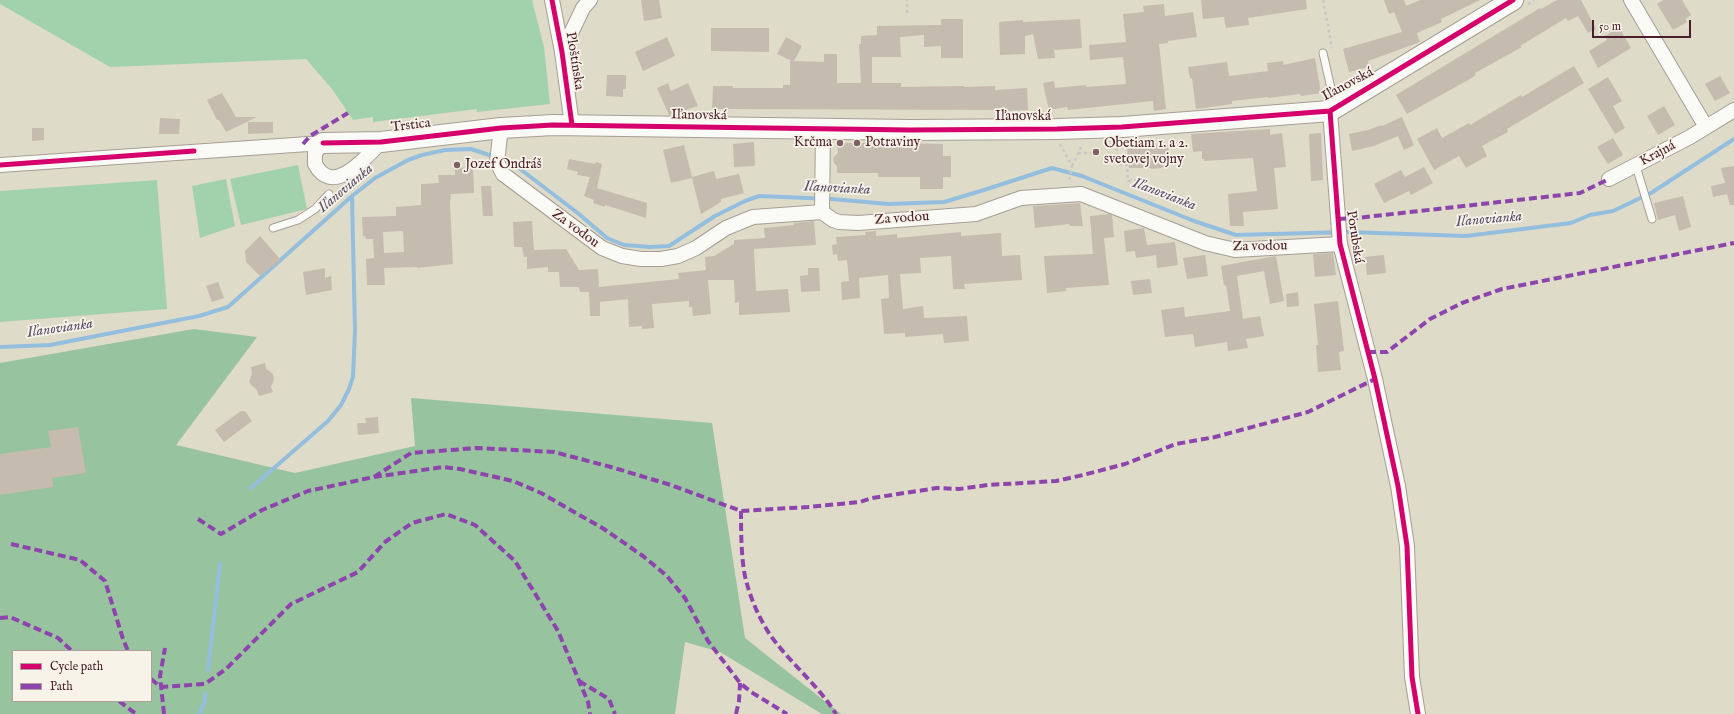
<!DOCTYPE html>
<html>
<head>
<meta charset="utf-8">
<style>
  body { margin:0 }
  #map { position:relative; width:1734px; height:714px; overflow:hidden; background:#dfdbc9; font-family:"IM FELL English",serif }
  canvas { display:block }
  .legend { position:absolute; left:12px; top:650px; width:140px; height:52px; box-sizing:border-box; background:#f7f3e8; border:1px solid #b29e9c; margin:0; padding:5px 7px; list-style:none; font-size:12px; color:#4a1f2b }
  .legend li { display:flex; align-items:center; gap:8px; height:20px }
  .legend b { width:20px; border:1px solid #b29e9c }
  .scale { position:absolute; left:1592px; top:20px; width:99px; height:18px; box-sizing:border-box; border:2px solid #4a1f2b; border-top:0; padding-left:5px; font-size:12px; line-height:14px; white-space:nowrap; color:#4a1f2b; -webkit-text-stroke:3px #f7f3e8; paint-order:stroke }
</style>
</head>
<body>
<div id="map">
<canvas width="1734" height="714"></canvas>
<ul class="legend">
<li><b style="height:5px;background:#d6006c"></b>Cycle path</li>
<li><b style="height:5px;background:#8e44ad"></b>Path</li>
</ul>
<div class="scale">50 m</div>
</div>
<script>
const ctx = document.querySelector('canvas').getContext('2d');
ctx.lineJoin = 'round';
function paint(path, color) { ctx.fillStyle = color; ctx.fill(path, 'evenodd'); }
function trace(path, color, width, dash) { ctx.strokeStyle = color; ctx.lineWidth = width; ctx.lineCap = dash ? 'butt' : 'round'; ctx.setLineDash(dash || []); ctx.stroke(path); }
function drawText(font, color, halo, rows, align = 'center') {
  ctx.font = font + ' "IM FELL English",serif'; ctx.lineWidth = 3.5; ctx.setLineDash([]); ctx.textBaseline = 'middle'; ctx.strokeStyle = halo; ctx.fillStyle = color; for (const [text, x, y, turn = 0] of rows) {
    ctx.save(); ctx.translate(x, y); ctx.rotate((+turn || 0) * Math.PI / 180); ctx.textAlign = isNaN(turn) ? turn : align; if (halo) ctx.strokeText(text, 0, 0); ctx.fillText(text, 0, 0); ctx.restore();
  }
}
paint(new Path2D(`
  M0 0H532L544 47 550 104 477 112V109L373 122V117L353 120 332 89 306 59 110 67 0 4Z
  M298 165 307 209 241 225 230 179Z
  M226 179 235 226 200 238 192 186Z
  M157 180 167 309 0 322V191Z`), '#a2d2ab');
paint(new Path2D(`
  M194 329 257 337 176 445 295 473 415 446 411 398 712 423 745 638 841 714H822L720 652 685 642 675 714H0V363ZM13 651H151V701H13Z`), '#97c39f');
trace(new Path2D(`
  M0 347 50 345 199 316 228 307 352 196 375 178 408 160 422 155 445 150 471 149 511 162 579 214 607 238 624 245 650 247 669 246 715 216 745 201 759 196 831 199 889 204 944 202 984 190 1052 168 1082 176 1194 221 1236 235 1347 232 1466 236 1571 223 1590 215 1613 211 1651 193 1734 139
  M251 488 328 421 341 405 349 389 353 377 355 330 352 196
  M208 670 220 564
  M199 714 205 701V694`), '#94bede', 4);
paint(new Path2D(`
  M641 0H659L662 18 644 21Z
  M1201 0H1306L1307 9 1248 18 1249 25 1226 28 1224 17 1203 19Z
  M1384 0H1404L1406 6 1420 0H1480L1441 19 1442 22 1417 33 1420 42 1368 61 1369 67 1349 72 1343 49 1402 32 1394 12 1389 14Z
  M1557 0H1581L1596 29 1588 33 1578 16 1568 21 1566 18 1520 46 1522 47 1475 73 1476 75 1470 79 1407 114 1396 95 1540 8 1541 9Z
  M1663 0H1682L1691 15 1685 19 1687 22 1673 30 1657 4Z
  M1164 4 1165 16 1193 12 1197 37 1168 41V43L1159 44 1166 109 1154 111 1153 101 1068 110 1067 107 1049 110 1043 83 1054 81 1055 88 1086 85V87L1126 84 1123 57 1090 60 1089 45 1126 42 1123 14 1144 12 1143 6Z
  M941 19H963V58H941V46L924 47V35L900 37 901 57H872V83H901V87L964 86V87L995 86V90L1027 88 1028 110 1007 111V110L712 109 713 86H733V88H783V85H790V61H792L777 54 786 37 802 46 794 61 824 62V54H837V83H861L859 44H861V36L877 35V26L941 25Z
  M1080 19 1082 48 1054 50 1055 58 1038 59 1033 34 1025 36V54L1000 55 999 22 1023 20V22Z
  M1619 27 1631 48 1598 68 1589 51 1607 40 1605 36Z
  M711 28H769V52L711 51Z
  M667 37 675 56 643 71 635 52Z
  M1315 58 1321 93 1301 96 1300 94 1268 98V97L1232 101V104L1196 109 1192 78 1190 79 1188 67 1227 62 1229 76 1268 71 1267 63 1283 61V65Z
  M1574 66 1584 83 1507 129 1508 132 1482 146 1487 156 1466 168 1459 156 1434 170 1417 139 1437 128 1442 138 1469 123 1470 125 1521 95 1522 97Z
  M607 75H626V89H623V97L606 96Z
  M1720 76 1730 93 1715 101 1705 84Z
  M1608 77 1622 101 1613 106 1625 128 1615 134 1588 89Z
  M668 83 671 91 688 83 698 106 669 115 657 88Z
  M222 93 236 117H257L226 132 219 120H217L207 100Z
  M1664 106 1675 125 1658 135 1647 116Z
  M1402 117 1414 145 1404 150 1398 136 1374 146 1352 151 1349 134 1368 130 1382 125V126Z
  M160 118 180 119 179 134H159Z
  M248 122H273V133L248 134Z
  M32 128H44V140L32 141Z
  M1270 129V135L1282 133 1286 167 1274 168 1278 209 1243 212 1244 226H1230L1228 194 1257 191 1253 158 1204 161V159H1202V151L1193 152 1191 134Z
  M1321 133 1323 180 1311 181 1309 134Z
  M1613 138 1623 155 1608 164 1597 147Z
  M878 141H897V143L943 144V156H951V177H943V189H920V177H878V173H837V166L834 163 833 158 838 153 837 143H878Z
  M754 142 755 166 734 167 733 144Z
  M684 145 692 177 714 171 716 179 739 174 744 193 721 199V202L701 214 692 178 671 183 663 150Z
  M1149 145H1168L1170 167 1151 169V168H1129L1127 149 1149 147Z
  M569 159 595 164 596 162 602 164 597 188 647 203 646 218 605 205V207L593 203 594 200 584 196 590 177 577 175 578 172 567 169Z
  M1734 166V205H1730L1727 194 1713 197 1711 186 1725 183 1721 168Z
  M473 167 474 193 451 194 450 204 453 264 417 268V267L384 268 385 285H367L366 259 374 258 373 239H366L365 236H363L362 217 396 216V207L421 205V184L439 183 438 175H455V168ZM403 231 404 252 384 253 383 232Z
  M1424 167 1433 183 1411 195 1409 191 1384 203 1374 184 1401 170 1405 177Z
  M481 186H491L493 216H483Z
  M1683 196 1691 227 1679 231 1675 215 1658 220 1654 203Z
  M1080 203 1083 226H1070L1069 224 1035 228 1033 206Z
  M1109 214 1112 215 1114 237 1104 238 1109 285 1066 288V291L1047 293 1044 256 1093 254 1090 216Z
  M532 221 534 250 566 249 579 270 598 269 599 287 679 279 678 273 706 270 705 257 714 256 734 244V240L765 238 764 228 794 225V223L814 221 816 245 754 249 756 291 788 289 790 312 739 315V302L735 303 734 280H708L711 314 693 316 692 307H689V301L652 304 654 328 642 329V326L629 327 628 299 600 302V316H590L589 292H580L579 287H560L559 272H548V267L527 269V257H524L522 247H514L513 222Z
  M1144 228 1147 245 1175 242 1178 265 1157 268 1156 255 1136 258 1135 251 1126 252 1124 231Z
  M876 231V236L897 234V238L961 232V236L1001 233 1002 256 1020 255 1022 280 964 284 965 289H953L951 256 920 258 921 273 900 274 903 309 923 306 924 318 967 316 969 341 944 343 943 334 905 337V333L884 334 881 299 889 298 888 275 859 278 860 298 842 300 841 282 849 281 847 260 838 261 837 254 833 255 832 245 837 244 836 237 866 235 865 232Z
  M260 236 281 260 260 276 246 262 245 251Z
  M1333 253 1336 275 1315 277 1313 254Z
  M1205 255 1208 276 1187 279 1183 258Z
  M1384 255 1386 273 1367 275 1365 257Z
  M1276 256 1284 301 1270 304 1264 271 1237 276 1243 319 1260 316 1264 336 1246 339 1248 348 1228 351 1227 342 1195 347 1193 334 1165 337 1161 310 1184 307 1185 317 1230 311 1226 285 1224 286 1221 266Z
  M325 268V278L331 276 332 290 306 295 303 272Z
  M808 268H819L820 291 801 292 800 276 808 275Z
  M1150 279 1152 293 1133 295 1131 281Z
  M218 282 224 298 212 302 206 286Z
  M1298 292 1299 306 1287 307 1286 294Z
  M1338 301 1344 351 1339 352 1341 370 1318 372 1316 345H1318L1314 304Z
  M265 363 266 369 273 374 274 379 271 387 273 392 259 396 257 390 251 385 249 381 252 374 251 367Z
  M241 411H245L252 421 224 442 215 430Z
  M378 417 379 433 358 435 357 423H366L365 418Z
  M78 427 86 473 52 478 53 487 0 495V454L51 447 48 431Z`), '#c5bbae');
const lane = new Path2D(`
  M1323 53 1335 106
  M1636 166 1652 219
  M273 228 298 220 315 209 329 194`);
const street = new Path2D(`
  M552 0 562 52 572 125
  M1631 0 1706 127
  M562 52 583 8 590 0
  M1330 111 1340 244 1375 379 1398 486 1407 546 1412 677 1418 714
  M501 128 497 162 503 174 602 248 622 256 641 259H661L678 256 696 248 726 228 753 217 822 212 833 220 839 222 858 223 976 214 1021 198 1081 194 1205 243 1235 250 1340 244
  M323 143 315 153V164C333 198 366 157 381 142
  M0 165 323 143
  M1609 179 1690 137 1734 110
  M822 212 823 129`);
const secondary = new Path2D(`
  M323 143 381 142 501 128 553 125 910 130 1057 129 1122 127 1330 111 1513 0`);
trace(lane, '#a69e95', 9);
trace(street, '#a69e95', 16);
trace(secondary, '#a69e95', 22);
trace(new Path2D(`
  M1323 0 1332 48
  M1528 4 1534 0
  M907 13V0
  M1116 142 1118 165H1127L1128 181 1139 180
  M1060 144 1072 166 1069 181
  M1078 153H1093
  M1072 166 1082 145`), '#cbc7c5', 2.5, [3, 3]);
trace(lane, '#fafaf7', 7);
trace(street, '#fafaf7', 14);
trace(secondary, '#fafaf7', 20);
trace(new Path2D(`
  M303 144 310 136 348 113
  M1338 219 1357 218 1580 193 1609 179
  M1368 352H1387L1430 319 1462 303 1502 289 1734 243
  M374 477 411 453 477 448 554 452 611 467 671 485 741 511 808 507 860 502 872 498 937 488 959 489 988 485 1056 481 1083 475 1125 464 1176 444 1215 437 1308 412 1375 379
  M741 511C741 531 741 565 747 584 753 605 763 627 777 644 796 668 820 688 836 714
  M198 519 221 534 262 510 308 491 374 477 443 467 460 469 513 481 541 493 604 529 643 556 667 576 685 598 708 641 740 683 751 692 787 714
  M11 544 80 560 105 581 123 639 128 651
  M0 618 10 617 58 638 72 651
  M151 679 161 687 205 684 226 669 291 604 358 572 385 542 412 523 446 514 475 525 515 561 558 631 588 702 590 714
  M579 681 609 699 615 714
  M119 701 136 714
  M164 714 160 676 165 648
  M736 714 739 701 740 683`), '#8e44ad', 4, [8, 4]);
trace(new Path2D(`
  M552 0 562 52 572 125
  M1330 111 1340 244 1375 379 1398 486 1407 546 1412 677 1418 714
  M323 143 381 142 501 128 553 125 910 130 1057 129 1122 127 1330 111 1513 0
  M0 165 194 151`), '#d6006c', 5);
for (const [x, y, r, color] of [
  [840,143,4,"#7e6162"],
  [857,143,4,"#7e6162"],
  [1096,152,4,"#7e6162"],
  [457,165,4,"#7e6162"]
]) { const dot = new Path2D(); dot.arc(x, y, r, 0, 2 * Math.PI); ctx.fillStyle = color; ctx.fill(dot); trace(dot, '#f7f3e8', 1.5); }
drawText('14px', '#4a1f2b', '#f7f3e8', [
  ["Ploštínska",574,61,81],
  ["Iľanovská",1348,85,-28],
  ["Iľanovská",699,116,1],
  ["Iľanovská",1023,117],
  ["Trstica",411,126,-7],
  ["Krajná",1658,154,-28],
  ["Za vodou",902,219,-4],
  ["Za vodou",575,229,36],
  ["Porubská",1354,237,81],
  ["Za vodou",1260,247,-1]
]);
drawText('14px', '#4a1f2b', '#f7f3e8', [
  ["Krčma",832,143,"right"],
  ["Potraviny",865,143],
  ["Obetiam 1. a 2.",1104,144],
  ["svetovej vojny",1104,160],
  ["Jozef Ondráš",465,165]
], 'left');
drawText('italic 15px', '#59526d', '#f7f3e8', [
  ["Iľanovianka",346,189,-40],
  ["Iľanovianka",837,189,3],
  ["Iľanovianka",1164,195,21],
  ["Iľanovianka",1489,220,-5],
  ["Iľanovianka",60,329,-8]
]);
</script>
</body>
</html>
